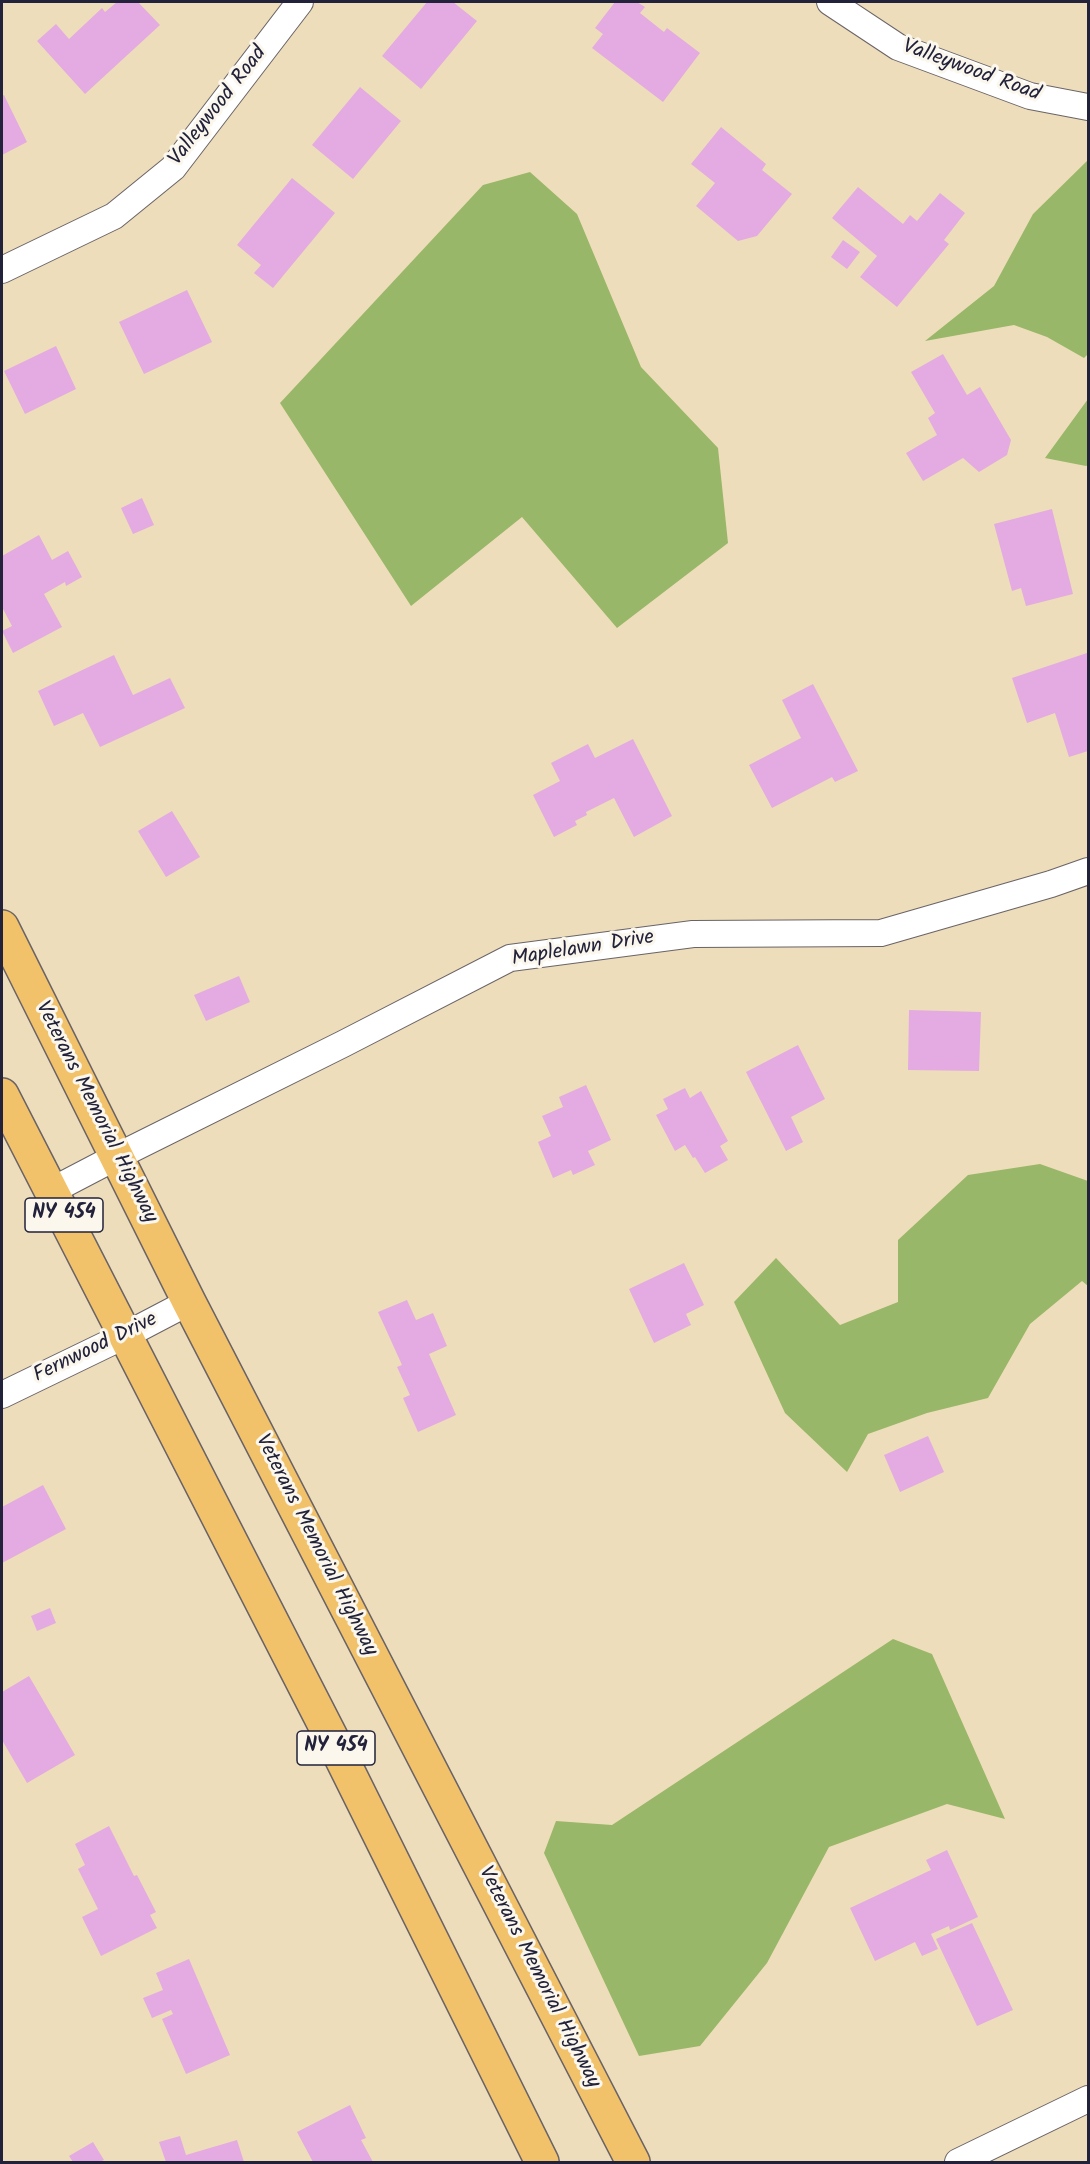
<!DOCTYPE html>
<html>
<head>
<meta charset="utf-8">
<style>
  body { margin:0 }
  #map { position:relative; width:1090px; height:2164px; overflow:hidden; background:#eeddba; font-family:Kalam,sans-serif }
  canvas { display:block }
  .frame { position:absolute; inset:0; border:3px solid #22223b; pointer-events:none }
</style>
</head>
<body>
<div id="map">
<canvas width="1090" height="2164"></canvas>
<div class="frame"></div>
</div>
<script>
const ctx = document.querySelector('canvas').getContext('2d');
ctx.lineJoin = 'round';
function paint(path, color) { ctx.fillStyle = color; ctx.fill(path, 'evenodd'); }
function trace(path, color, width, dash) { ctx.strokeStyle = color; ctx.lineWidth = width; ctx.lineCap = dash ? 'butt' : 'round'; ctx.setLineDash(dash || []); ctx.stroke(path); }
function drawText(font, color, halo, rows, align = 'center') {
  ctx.font = font + ' Kalam,sans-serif'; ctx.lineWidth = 6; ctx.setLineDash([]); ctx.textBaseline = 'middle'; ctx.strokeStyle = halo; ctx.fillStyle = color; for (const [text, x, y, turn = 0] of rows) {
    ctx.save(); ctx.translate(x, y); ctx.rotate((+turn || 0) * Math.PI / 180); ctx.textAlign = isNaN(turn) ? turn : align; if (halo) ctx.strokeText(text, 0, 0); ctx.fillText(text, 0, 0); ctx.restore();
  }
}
paint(new Path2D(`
  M1088 160V354L1084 358 1047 337 1014 325 925 341 994 286 1033 214Z
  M530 172 577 214 641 367 718 448 728 543 617 628 522 517 411 606 280 403 483 185Z
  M1088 399V465L1086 466 1045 458Z
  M1040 1164 1088 1181V1286L1082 1281 1030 1324 988 1398 927 1413 868 1434 847 1472 785 1413 734 1302 776 1258 840 1325 898 1302V1240L968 1175Z
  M893 1639 932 1654 1005 1819 947 1804 829 1847 767 1963 700 2046 639 2056 544 1853 556 1821 612 1825Z`), '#99b769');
paint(new Path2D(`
  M117 2H138L160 25 85 94 37 41 56 24 69 39 102 8 105 12Z
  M427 2H453L477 21 421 89 382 56Z
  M615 2H637L645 7 640 13 664 32 667 28 700 53 663 102 592 48 603 34 595 28Z
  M360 87 401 121 353 179 312 145Z
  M4 95 27 142 2 155V96Z
  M721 127 766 164 762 170 792 194 757 236 738 241 696 206 715 183 691 164Z
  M292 178 335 213 273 288 254 273 261 265 237 245Z
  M858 187 903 224 910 215 917 221 940 193 965 213 944 240 949 244 897 307 860 277 877 256 832 218Z
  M843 240 860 252 847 269 831 257Z
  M187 290 212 342 144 374 119 322Z
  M56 346 76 389 25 414 4 371Z
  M943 354 967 395 980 387 1011 440 1007 455 979 472 963 458 923 481 906 453 937 435 928 418 935 413 911 372Z
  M142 498 154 525 133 534 121 508Z
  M1052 509 1073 594 1026 606 1021 588 1012 591 994 524Z
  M39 535 52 560 68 551 82 577 66 586 65 582 44 594 62 627 13 653 2 631 12 626 2 607V556Z
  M1087 653 1088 751 1069 757 1055 713 1027 723 1012 678Z
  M114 655 133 695 170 678 185 708 100 747 83 713 54 726 38 691Z
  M813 684 858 771 835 782 832 777 772 808 749 765 801 738 782 700Z
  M633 739 672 816 634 837 614 798 586 812 587 815 575 821 577 825 554 837 533 795 560 781 551 763 588 744 595 758Z
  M172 811 200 857 166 877 138 831Z
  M239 976 250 1002 206 1021 194 995Z
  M909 1010 981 1012 979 1071 908 1070Z
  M798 1045 825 1099 791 1117 803 1142 786 1151 746 1072Z
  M586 1085 611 1140 588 1151 595 1165 573 1175 571 1170 553 1178 538 1142 551 1136 542 1116 563 1107 559 1097Z
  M685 1088 690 1098 701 1091 728 1141 720 1146 728 1160 705 1173 695 1157 693 1158 685 1145 675 1151 656 1115 668 1109 663 1099Z
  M684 1263 704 1305 686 1314 691 1325 654 1343 629 1289Z
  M407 1300 416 1320 433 1313 447 1346 429 1354 456 1415 418 1432 403 1398 410 1395 397 1367 402 1365 378 1312Z
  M928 1436 944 1472 900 1492 884 1455Z
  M43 1485 66 1529 2 1563V1507Z
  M50 1608 56 1623 37 1631 31 1616Z
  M29 1676 75 1755 27 1783 2 1740V1692Z
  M109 1826 134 1876 137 1875 156 1912 150 1915 157 1928 101 1956 82 1917 98 1909 78 1869 85 1865 75 1844Z
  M947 1850 978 1917 950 1930 949 1926 931 1934 938 1949 922 1956 915 1942 875 1961 850 1908 931 1870 926 1860Z
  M972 1923 1013 2010 977 2026 936 1939Z
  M189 1959 230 2055 186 2074 162 2019 173 2014 171 2010 152 2018 143 1998 163 1990 156 1973Z
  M350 2105 366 2138 361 2140 373 2162H313L297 2132Z
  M180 2136 186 2155 237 2140 244 2162H166L159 2142Z
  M93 2142 104 2160 100 2162H73L69 2156Z`), '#e3abe1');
const minor = new Path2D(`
  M830 2 898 47 1030 96 1088 107
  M2 270 114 216 173 168 300 2
  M51 1191 118 1156 343 1044 510 958 693 934 881 933 1051 884 1088 871
  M2 1395 126 1335 189 1302
  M958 2162 1088 2099`);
const primary = new Path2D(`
  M2 927 189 1302 633 2162
  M2 1095 333 1741 542 2162`);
trace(minor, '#696367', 28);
trace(primary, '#696367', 36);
trace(minor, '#fff', 26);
trace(primary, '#f2c26a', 33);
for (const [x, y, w] of [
  [64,1215,78],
  [336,1748,78]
]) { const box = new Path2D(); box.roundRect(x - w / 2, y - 17, w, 34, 4.5); ctx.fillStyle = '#fbf7ec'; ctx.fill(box); trace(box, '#22223b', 1.5); }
drawText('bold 20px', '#22223b', null, [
  ["NY 454",64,1215],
  ["NY 454",336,1748]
]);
drawText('21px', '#22223b', '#fbf7ec', [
  ["Valleywood Road",971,72,20],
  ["Valleywood Road",219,107,-52],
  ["Maplelawn Drive",583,950,-9],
  ["Veterans Memorial Highway",95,1113,63],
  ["Fernwood Drive",96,1349,-26],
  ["Veterans Memorial Highway",315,1546,63],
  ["Veterans Memorial Highway",538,1978,63]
]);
</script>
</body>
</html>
